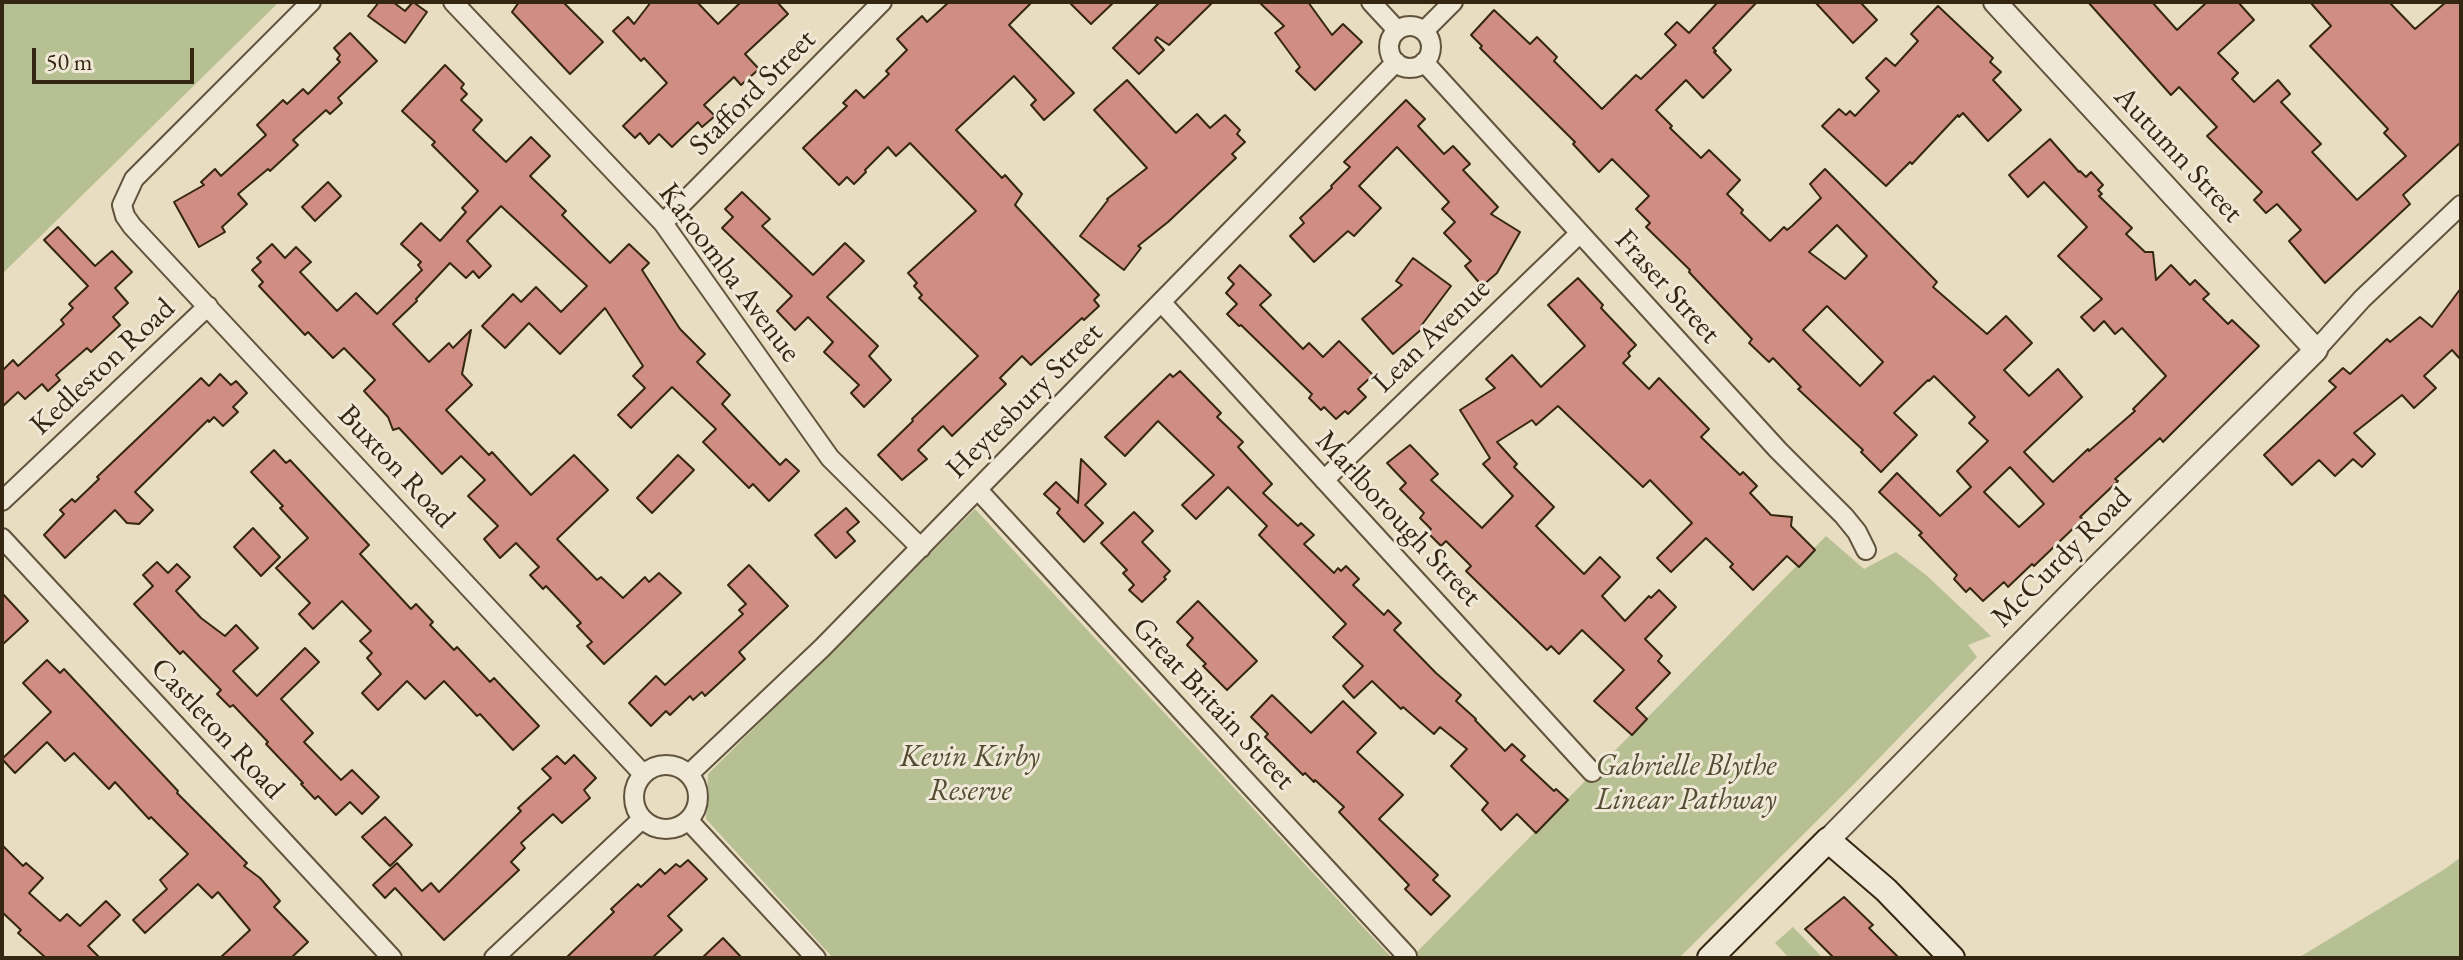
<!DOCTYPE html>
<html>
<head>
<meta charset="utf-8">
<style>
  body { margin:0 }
  #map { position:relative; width:2463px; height:960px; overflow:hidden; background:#e8dcc1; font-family:"EB Garamond",serif }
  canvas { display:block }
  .frame { position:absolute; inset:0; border:4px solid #342611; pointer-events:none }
  .scale { position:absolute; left:32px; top:48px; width:162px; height:36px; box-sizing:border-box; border:4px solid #342611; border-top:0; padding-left:10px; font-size:24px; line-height:28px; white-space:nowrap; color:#342611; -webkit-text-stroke:6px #f0e8d7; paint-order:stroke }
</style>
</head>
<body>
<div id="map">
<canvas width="2463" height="960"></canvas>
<div class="frame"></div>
<div class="scale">50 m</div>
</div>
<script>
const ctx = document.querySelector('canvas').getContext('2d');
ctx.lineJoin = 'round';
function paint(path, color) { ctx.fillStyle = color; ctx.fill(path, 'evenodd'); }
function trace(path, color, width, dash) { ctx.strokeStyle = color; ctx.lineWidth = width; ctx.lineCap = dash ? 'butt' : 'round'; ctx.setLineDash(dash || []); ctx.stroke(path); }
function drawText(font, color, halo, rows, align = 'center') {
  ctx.font = font + ' "EB Garamond",serif'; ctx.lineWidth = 6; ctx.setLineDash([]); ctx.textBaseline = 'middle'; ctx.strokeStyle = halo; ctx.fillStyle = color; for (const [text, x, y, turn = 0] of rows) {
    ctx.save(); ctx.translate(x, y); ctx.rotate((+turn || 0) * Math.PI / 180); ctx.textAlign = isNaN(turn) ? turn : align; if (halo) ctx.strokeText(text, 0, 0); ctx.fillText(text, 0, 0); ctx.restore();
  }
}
paint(new Path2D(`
  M2 2H279L2 274Z
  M975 509 1392 958H833L706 819 708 774Z
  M1826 536 1864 569 1896 552 1926 575 1991 636 1968 645 1977 657 1858 780 1679 958H1411Z
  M2461 857V958H2298L2445 869Z
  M1793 927 1823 958H1789L1775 943Z`), '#b6c092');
const building = new Path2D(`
  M379 2H393L405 11 413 2 427 12 405 43 368 16Z
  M519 2H563L603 42 570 74 512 12Z
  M651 2H697L718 24 741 2H777L788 14 745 54 759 69 741 85 734 77 704 105 715 116 702 127 698 122 672 147 659 134 649 144 640 133 635 138 623 126 667 83 644 58 641 61 613 31 628 17 634 24Z
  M949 2H1032L1009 25 1074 93 1044 120 1031 105 1036 100 1014 76 956 130 1002 178 1005 175 1022 194 1015 205 1099 295 1094 300 1099 306 1084 320 1082 318 1031 365 1022 356 1000 378 1006 384 952 436 943 426 918 450 927 459 902 480 878 455 913 421 912 419 978 356 919 298 922 295 914 286 917 283 908 273 976 211 910 143 896 156 888 147 865 170 866 172 854 184 847 177 839 185 803 148 847 106 843 103 856 90 864 98 889 74 886 71 907 50 897 39 922 16 927 22Z
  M1069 2H1114L1091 24Z
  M1160 2H1213L1169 45 1157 37 1155 40 1164 50 1139 74 1113 48Z
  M1259 2H1308L1332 35 1343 24 1362 42 1315 90 1296 71 1300 67 1275 33 1284 26Z
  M1718 2H1757L1713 48 1716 51 1714 52 1731 70 1703 98 1686 80 1656 110 1672 126 1670 128 1701 158 1709 150 1740 180 1727 194 1743 210 1741 213 1770 241 1784 227 1787 230 1792 226 1821 198 1810 184 1825 169 1937 282 1933 287 1987 334 2006 316 2032 343 2004 370 2029 396 2058 369 2082 397 2024 452 2053 482 2088 449 2089 451 2135 411 2133 409 2166 376 2122 328 2115 334 2104 321 2094 331 2081 317 2102 299 2058 256 2087 227 2044 182 2028 197 2009 175 2050 139 2079 172 2080 171 2086 177 2091 172 2103 185 2098 190 2102 194 2099 196 2132 228 2126 234 2145 252H2153L2156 280 2171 265 2190 285 2195 280 2209 294 2203 299 2228 324 2232 320 2259 346 2163 442 2160 438 2115 479 2118 481 2080 517 2083 519 2034 566 2032 564 2008 587 2004 582 1983 601 1970 588 1966 592 1954 579 1957 575 1919 535 1922 533 1879 492 1897 473 1940 516 1971 487 1957 471 1988 441 1969 423 1975 417 1934 376 1929 381 1928 380 1894 413 1917 435 1881 472 1861 452 1863 450 1798 389 1801 387 1773 358 1769 362 1749 343 1752 339 1689 272 1690 270 1646 227 1650 223 1636 209 1649 196 1612 159 1599 172 1573 144 1575 142 1480 48 1482 46 1471 35 1494 10 1530 44 1537 37 1557 57 1554 61 1602 109 1636 75 1641 79 1676 45 1665 34 1677 22 1689 33ZM1837 225 1867 256 1845 279 1809 252ZM1827 306 1883 362 1860 386 1803 330ZM2010 467 2044 504 2019 527 1984 492Z
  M1815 2H1860L1877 20 1853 43Z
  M2088 2H2152L2177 30 2207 2H2238L2254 20 2218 53 2238 73 2232 79 2254 102 2278 80 2290 94 2281 102 2321 144 2312 152 2357 200 2406 156 2384 133 2388 129 2310 46 2331 26 2310 2H2389L2415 29 2446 2H2461V142L2403 195 2410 204 2325 283 2289 241 2301 230 2277 204 2266 213 2254 200 2262 192 2207 136 2217 127 2179 87 2171 95Z
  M1938 6 1993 58 1990 62 2001 72 1993 80 2021 110 1988 141 1963 113 1959 117 1958 115 1912 164 1910 162 1886 186 1822 126 1839 109 1846 115 1850 111 1855 116 1879 91 1866 78 1886 58 1895 66 1918 41 1911 34Z
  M350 33 377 61 338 98 342 103 330 114 326 110 293 140 298 145 270 171 268 169 238 194 247 204 222 227 225 232 199 247 174 202 204 185 201 182 215 169 221 176 266 135 257 125 283 100 287 104 303 89 308 94 340 62 337 59 340 55 334 48Z
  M445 65 464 84 461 88 467 94 461 100 482 120 473 130 506 162 531 137 550 156 530 176 566 211 562 215 610 263 629 244 649 263 642 270 680 329 705 354 697 362 730 395 722 404 780 465 786 459 799 471 769 501 753 484 749 488 703 442 716 429 672 387 631 428 618 415 645 388 633 376 643 366 605 308 560 354 529 323 505 348 482 326 513 294 521 302 536 287 561 312 587 286 501 206 467 241 491 266 479 278 473 271 466 278 450 263 416 299 417 301 393 324 429 362 449 343 453 348 471 330 462 374 472 385 446 410 489 455 492 452 531 495 574 455 608 490 557 539 597 580 601 577 623 598 645 577 649 582 659 573 681 593 604 664 587 646 592 642 577 626 581 623 546 586 543 589 530 575 539 567 516 543 500 558 484 539 498 526 468 496 485 480 461 456 442 474 399 428 393 430 388 417 364 391 375 380 344 348 333 358 308 332 305 335 259 286 263 282 252 270 261 262 257 258 272 244 285 258 296 247 311 262 300 272 337 311 356 293 377 314 422 270 418 265 421 262 401 244 421 223 440 241 466 212 462 208 478 191 432 145 435 142 402 111Z
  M1127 80 1176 133 1197 114 1210 128 1225 115 1240 130 1237 134 1245 142 1232 154 1236 158 1168 222 1138 246 1141 248 1124 270 1080 236 1108 200 1107 199 1147 168 1094 110Z
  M1406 100 1425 119 1418 126 1444 154 1453 146 1470 164 1463 170 1498 207 1491 214 1520 232 1497 273 1482 286 1465 266 1471 261 1444 233 1455 222 1442 209 1449 202 1397 147 1359 186 1381 208 1354 236 1348 231 1314 262 1290 236 1304 223 1300 218 1332 188 1331 186 1350 167 1344 162Z
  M328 182 341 196 315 221 302 207Z
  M742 192 770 219 762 226 813 275 845 243 864 261 827 297 878 346 869 356 891 380 864 407 851 393 859 385 824 352 833 342 808 317 795 330 777 311 792 296 722 228 733 217 725 209Z
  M58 227 95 266 112 251 132 272 115 288 128 303 113 317 120 325 91 352 87 348 56 375 60 380 48 391 42 384 25 399 18 392 2 407V371L13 360 18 366 64 324 61 320 73 308 69 304 88 286 44 240Z
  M1413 258 1451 286 1421 326 1423 328 1393 354 1362 319 1402 285 1396 281Z
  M1240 265 1271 295 1260 305 1303 349 1309 343 1323 357 1339 341 1373 375 1358 389 1366 397 1348 414 1345 411 1336 419 1324 407 1321 410 1309 398 1312 394 1241 325 1239 326 1227 314 1237 304 1226 293 1234 284 1228 278Z
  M1578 278 1603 305 1601 308 1636 345 1628 353 1630 356 1623 363 1649 389 1659 378 1709 429 1701 437 1740 475 1743 472 1757 486 1750 493 1771 515 1792 517 1791 526 1815 550 1799 567 1787 556 1753 590 1730 567 1733 564 1706 538 1671 572 1657 558 1692 523 1650 480 1643 487 1558 406 1536 425 1532 420 1497 442 1517 464 1514 467 1554 507 1536 526 1584 574 1600 557 1620 577 1602 596 1625 621 1649 596 1651 598 1659 590 1676 607 1645 639 1662 656 1658 661 1670 673 1636 708 1647 719 1632 735 1594 701 1624 670 1582 630 1559 654 1551 646 1547 650 1466 571 1471 566 1446 541 1441 546 1428 533 1431 529 1420 518 1424 513 1400 489 1406 483 1387 463 1410 445 1438 474 1431 480 1482 528 1513 496 1483 464 1490 458 1460 410 1495 388 1486 379 1512 355 1541 387 1585 346 1548 305Z
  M2461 288V360L2452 350 2424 376 2436 388 2414 408 2402 395 2354 433 2375 454 2362 467 2353 459 2335 476 2319 460 2292 485 2264 455 2336 387 2329 381 2343 368 2350 374 2387 339 2390 342 2420 317 2432 327Z
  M1180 371 1221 413 1217 417 1243 442 1238 447 1272 484 1263 493 1298 526 1301 523 1314 535 1304 544 1334 573 1338 568 1341 571 1346 566 1359 579 1353 585 1384 615 1388 610 1401 623 1394 630 1436 673 1461 695 1456 701 1476 719 1475 720 1505 751 1512 744 1525 756 1521 760 1554 791 1556 789 1568 800 1536 833 1517 814 1501 830 1482 810 1488 803 1451 766 1467 749 1440 727 1434 734 1403 707 1401 709 1372 681 1354 698 1343 686 1363 666 1333 637 1346 624 1259 535 1267 526 1228 487 1196 519 1182 505 1214 475 1158 421 1125 456 1105 437 1170 374 1173 377Z
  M220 374 231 385 236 381 247 393 233 407 238 412 223 426 214 417 209 422 208 420 135 492 153 510 139 524 127 523 115 510 65 558 44 535 64 514 60 510 72 499 75 502 99 479 97 477 201 378 209 386Z
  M274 450 286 463 290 460 369 545 360 554 411 609 416 604 433 622 430 625 454 650 457 647 490 682 494 678 539 726 513 750 480 714 477 716 444 681 425 699 407 681 378 710 362 693 381 674 367 658 372 653 360 641 371 631 342 601 313 629 299 614 310 603 276 568 308 538 280 508 283 506 251 472Z
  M678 455 694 470 652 513 637 498Z
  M1081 459 1106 484 1085 505 1103 523 1084 542 1057 513 1060 509 1044 494 1056 482 1078 503Z
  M846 508 859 522 847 532 855 541 836 558 815 535Z
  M1134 512 1153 531 1142 542 1170 571 1164 577 1166 579 1142 602 1129 590 1134 585 1123 573 1127 570 1101 543Z
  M253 528 280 557 261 576 234 547Z
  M157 562 168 573 177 564 190 577 176 591 201 618 225 636 236 625 258 648 233 671 257 696 305 648 319 662 281 699 313 733 304 742 341 780 352 770 379 797 362 814 350 802 336 815 318 796 315 799 301 784 303 783 266 744 268 742 233 705 230 707 217 694 221 690 183 651 180 654 134 604 153 586 143 575Z
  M749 565 788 606 739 652 745 659 705 696 702 692 693 700 690 696 670 715 666 711 651 726 629 703 656 676 665 685 743 614 739 610 746 604 728 585Z
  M2 593 28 621 2 645Z
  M1198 601 1257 661 1227 690 1203 666 1206 664 1187 645 1193 638 1177 622Z
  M47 660 60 673 64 669 178 791 177 793 247 863 244 866 260 878 280 901 274 907 308 942 291 958H220L250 930 218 892 212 898 198 884 145 933 133 920 167 889 160 880 188 854 151 817 149 819 115 782 109 789 74 753 65 761 47 742 15 773 2 759 51 712 23 683Z
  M1272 695 1311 733 1343 701 1376 733 1357 752 1403 795 1379 819 1438 875 1433 880 1450 896 1431 915 1405 889 1409 885 1339 812 1344 807 1315 780 1314 782 1305 773 1303 775 1265 737 1268 734 1251 717Z
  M574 755 596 778 584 790 590 798 562 823 553 814 521 843 525 848 511 862 519 870 444 940 395 888 385 898 373 885 397 863 422 891 431 883 439 892 521 811 518 808 551 778 542 769 557 756 565 764Z
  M385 817 412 845 390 866 362 837Z
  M2 845 23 866 26 863 43 878 29 893 60 921 67 914 80 926 106 901 120 915 88 946 100 958H46L18 933 21 930 2 912Z
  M688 860 707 879 668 916 682 930 652 958H566L614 912 611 909 638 884 641 887 660 869 665 874 676 864 680 867Z
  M1844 897 1873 925 1869 928 1899 958H1834L1805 929Z
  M723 938 742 958H702Z`);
paint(building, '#d08d82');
trace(building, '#342611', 2);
const minor = new Path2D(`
  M311 2 134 179 122 205 125 216 132 226 643 774
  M453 2 663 223 830 458 921 548
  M1371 2 1397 30
  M1389 47a21 21 0 1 1 42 0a21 21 0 1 1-42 0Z
  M1424 31 1453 2
  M1424 62 1778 450 1844 516 1857 532 1866 550
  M663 223 882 2
  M1162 303 1592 772
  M2316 350 2362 299 2461 205
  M1324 480 1580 233
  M978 490 1407 956
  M2 501 208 306
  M2 538 392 958
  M634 797a32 32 0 1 1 64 0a32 32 0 1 1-64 0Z
  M689 774 822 648 1396 62
  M689 821 816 958
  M494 958 642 819`);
const tertiary = new Path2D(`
  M1828 840 2086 578 2316 350 1995 2`);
const secondary = new Path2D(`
  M1710 958 1828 840 1886 890 1952 958`);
trace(minor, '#61543d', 22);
trace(tertiary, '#61543d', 26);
trace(secondary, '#342611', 28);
trace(minor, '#f0e8d7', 18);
trace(tertiary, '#f0e8d7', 22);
trace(secondary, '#f0e8d7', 24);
drawText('30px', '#342611', '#f0e8d7', [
  ["Stafford Street",753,93,-45],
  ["Autumn Street",2178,155,47],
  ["Karoomba Avenue",729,273,53],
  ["Fraser Street",1667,287,48],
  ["Lean Avenue",1432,336,-44],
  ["Kedleston Road",103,367,-43],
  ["Heytesbury Street",1025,401,-45],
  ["Buxton Road",396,467,47],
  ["Marlborough Street",1398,519,47],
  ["McCurdy Road",2062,558,-45],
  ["Great Britain Street",1213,704,47],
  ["Castleton Road",217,729,47]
]);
drawText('italic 30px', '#544c31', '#f0e8d7', [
  ["Kevin Kirby",970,758],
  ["Reserve",970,792],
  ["Gabrielle Blythe",1686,767],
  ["Linear Pathway",1686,801]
]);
</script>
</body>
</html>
